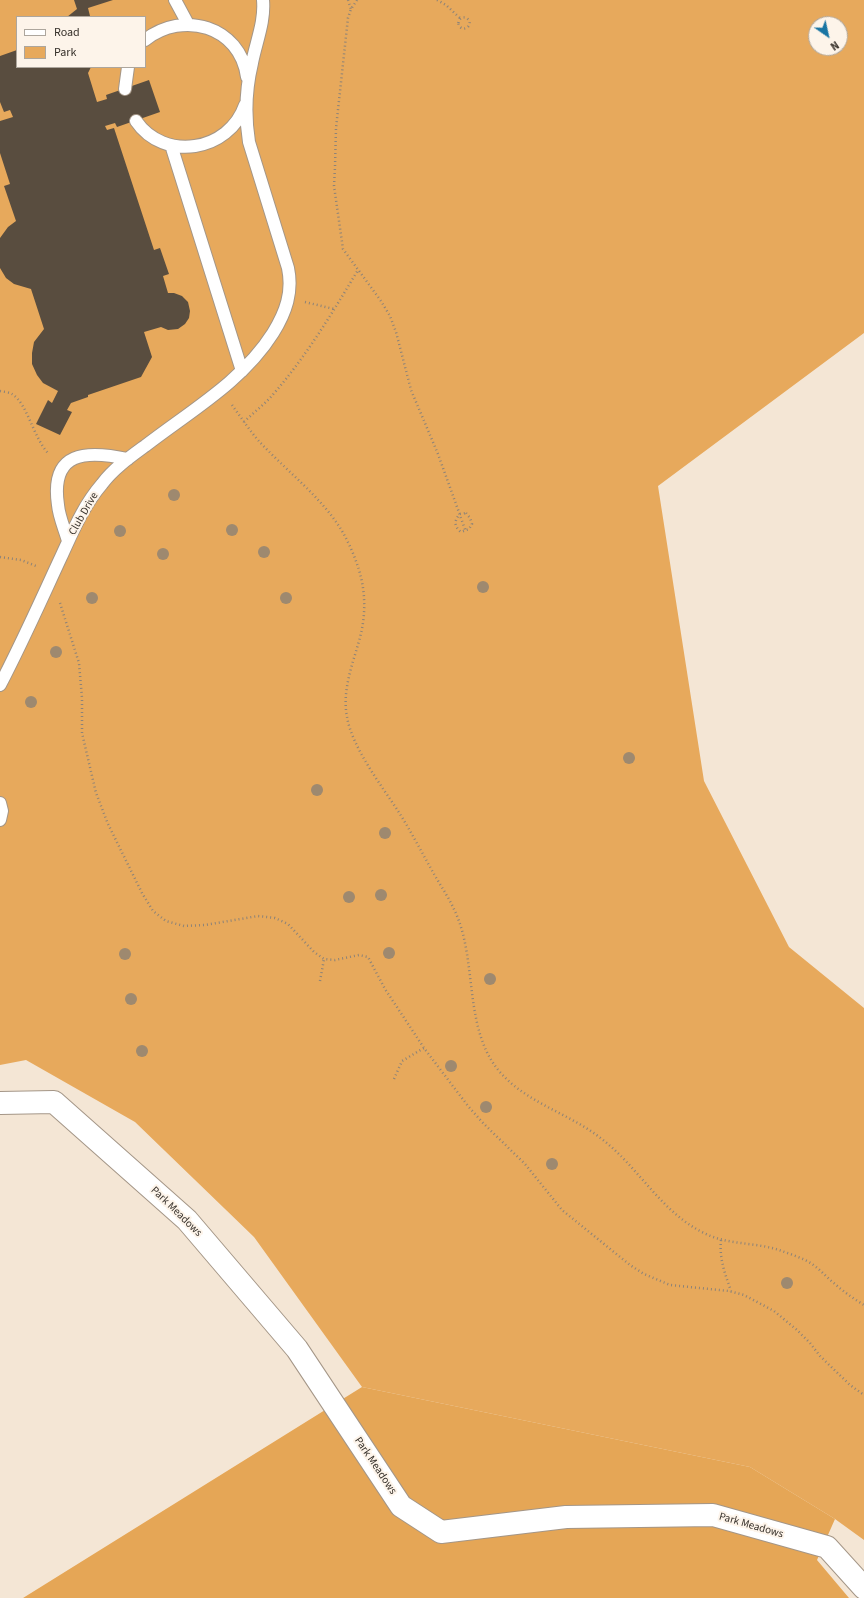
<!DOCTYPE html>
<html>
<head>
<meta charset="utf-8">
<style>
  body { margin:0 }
  #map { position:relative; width:864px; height:1598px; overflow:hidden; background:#f4e6d5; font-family:"Source Sans 3",sans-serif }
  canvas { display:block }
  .legend { position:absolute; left:16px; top:16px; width:130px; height:52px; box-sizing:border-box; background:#fdf4ea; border:1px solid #ada69d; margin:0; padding:5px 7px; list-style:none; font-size:12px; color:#36302a }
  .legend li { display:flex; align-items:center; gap:8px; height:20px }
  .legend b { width:20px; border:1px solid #ada69d }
  .north { position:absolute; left:808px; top:16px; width:40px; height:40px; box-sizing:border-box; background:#fdf4ea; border:1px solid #ada69d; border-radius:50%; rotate:146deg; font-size:11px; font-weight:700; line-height:16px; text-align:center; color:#36302a }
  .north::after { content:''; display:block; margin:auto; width:14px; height:18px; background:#1975a3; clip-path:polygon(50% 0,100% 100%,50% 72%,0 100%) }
</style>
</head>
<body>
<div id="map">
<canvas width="864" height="1598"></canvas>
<ul class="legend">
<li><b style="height:5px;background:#fff"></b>Road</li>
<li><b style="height:11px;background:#e7a95c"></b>Park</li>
</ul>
<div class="north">N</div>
</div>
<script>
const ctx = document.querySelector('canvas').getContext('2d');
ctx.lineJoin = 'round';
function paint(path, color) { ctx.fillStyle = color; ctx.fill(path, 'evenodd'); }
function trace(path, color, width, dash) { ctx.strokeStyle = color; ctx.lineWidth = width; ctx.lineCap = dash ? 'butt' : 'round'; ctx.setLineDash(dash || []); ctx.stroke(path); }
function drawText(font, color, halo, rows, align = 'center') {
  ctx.font = font + ' "Source Sans 3",sans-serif'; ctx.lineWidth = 4; ctx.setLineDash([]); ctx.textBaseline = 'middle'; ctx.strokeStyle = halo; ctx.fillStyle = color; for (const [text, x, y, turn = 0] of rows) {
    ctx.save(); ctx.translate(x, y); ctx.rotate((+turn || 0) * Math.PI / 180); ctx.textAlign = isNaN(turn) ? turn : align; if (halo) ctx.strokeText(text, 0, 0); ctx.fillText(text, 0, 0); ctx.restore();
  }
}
paint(new Path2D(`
  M0 0H864V333L658 486 704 781 789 947 864 1008V1540L835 1519 750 1467 362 1387 254 1237 135 1122 26 1060 0 1065ZM17 17H145V67H17ZM816 24H840V48H816Z`), '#e7a95c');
paint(new Path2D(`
  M362 1387 750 1467 835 1519 817 1560 849 1598H23Z`), '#e5a656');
paint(new Path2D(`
  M74 0H113L88 8 90 16 89 17H67L77 9Z
  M17 50V67H91L88 73 97 102 107 99 106 95 149 80 160 112 117 127 115 123 105 126 107 130 114 128 154 250 160 248 169 274 163 276 168 293H174L182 296 188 302 190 311 189 318 185 324 178 329 168 330 161 327 144 332 152 357 141 377 88 395V397L71 403 67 410 72 412 60 435 36 424 48 400 52 403 58 391 43 383 37 375 32 364V353L34 342 44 329 31 289 14 284 6 278 0 268V238L8 227 16 221 4 186 10 184 0 153V121L13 117 10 110 4 112 0 102V56Z`), '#594d3f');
const lane = new Path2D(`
  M175 0 188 24
  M145 40C183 10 240 26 247 77
  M125 89 128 67
  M136 121C164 162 229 152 245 105
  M171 145 242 371
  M68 541C65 530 59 517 58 505 50 451 86 450 128 459
  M0 685C22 643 41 600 61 557 73 531 83 506 102 484 113 469 130 457 145 446 190 411 242 382 273 333 286 312 293 292 288 268L249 142C245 117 246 88 252 63 256 42 265 22 263 0
  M0 803 2 811 0 820`);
const street = new Path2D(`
  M0 1103 54 1102 187 1220 297 1349 401 1506 441 1532 566 1517 713 1515 827 1547 864 1588`);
trace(lane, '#a49687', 14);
trace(street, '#a49687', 24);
trace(new Path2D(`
  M348 0 351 9
  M357 0 351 9 348 18 336 128 335 167 334 186 343 249 381 301 390 316 396 332 411 390 438 454 466 532
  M437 0 446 5 461 19
  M458.5 23a5.5 5.5 0 1 1 11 0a5.5 5.5 0 1 1-11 0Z
  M305 302 334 309
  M0 391C4 392 9 392 12 394 28 404 33 438 49 454
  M232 405C240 416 248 428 257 439 284 469 321 496 342 531 349 543 355 557 359 570 366 593 366 617 359 641 352 666 342 691 347 717 352 747 381 785 398 811 411 831 422 853 434 874 442 888 451 901 457 916 477 964 464 1029 499 1071 527 1104 570 1113 603 1140 639 1168 662 1213 704 1233 727 1245 754 1242 779 1250 790 1254 803 1258 812 1264 821 1270 827 1278 835 1284 844 1292 854 1299 864 1305
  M244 422C252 414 261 407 269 399 304 360 331 315 358 270
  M466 513 470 518 472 524 469 529 461 532C454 527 454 520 460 514Z
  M0 557 21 560 36 566
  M60 603 79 663 82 698V733L96 793 108 824 142 893 153 911 166 921 184 926 205 925 258 916 275 918 288 924 314 952 324 959 335 960 359 955 368 957 385 989 424 1048 468 1106 484 1124 525 1164 562 1210 630 1265 644 1274 670 1285 729 1291 744 1295 774 1311 797 1330 810 1343 820 1356 850 1385 864 1395
  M320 981 324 959
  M394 1079 402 1061 424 1048
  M721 1240C719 1258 725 1274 731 1291`), '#8d8378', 2.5, [1, 3]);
trace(lane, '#fff', 12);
trace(street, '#fff', 22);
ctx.fillStyle = '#9e896f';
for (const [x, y] of [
  [174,495],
  [232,530],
  [120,531],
  [264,552],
  [163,554],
  [483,587],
  [92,598],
  [286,598],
  [56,652],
  [31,702],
  [629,758],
  [317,790],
  [385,833],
  [381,895],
  [349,897],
  [389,953],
  [125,954],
  [490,979],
  [131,999],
  [142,1051],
  [451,1066],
  [486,1107],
  [552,1164],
  [787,1283]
]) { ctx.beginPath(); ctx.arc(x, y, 6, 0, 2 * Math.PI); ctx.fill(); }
drawText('11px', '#36302a', '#fdf4ea', [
  ["Club Drive",84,514,-60],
  ["Park Meadows",176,1212,44],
  ["Park Meadows",375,1466,56],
  ["Park Meadows",751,1526,16]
]);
</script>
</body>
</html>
